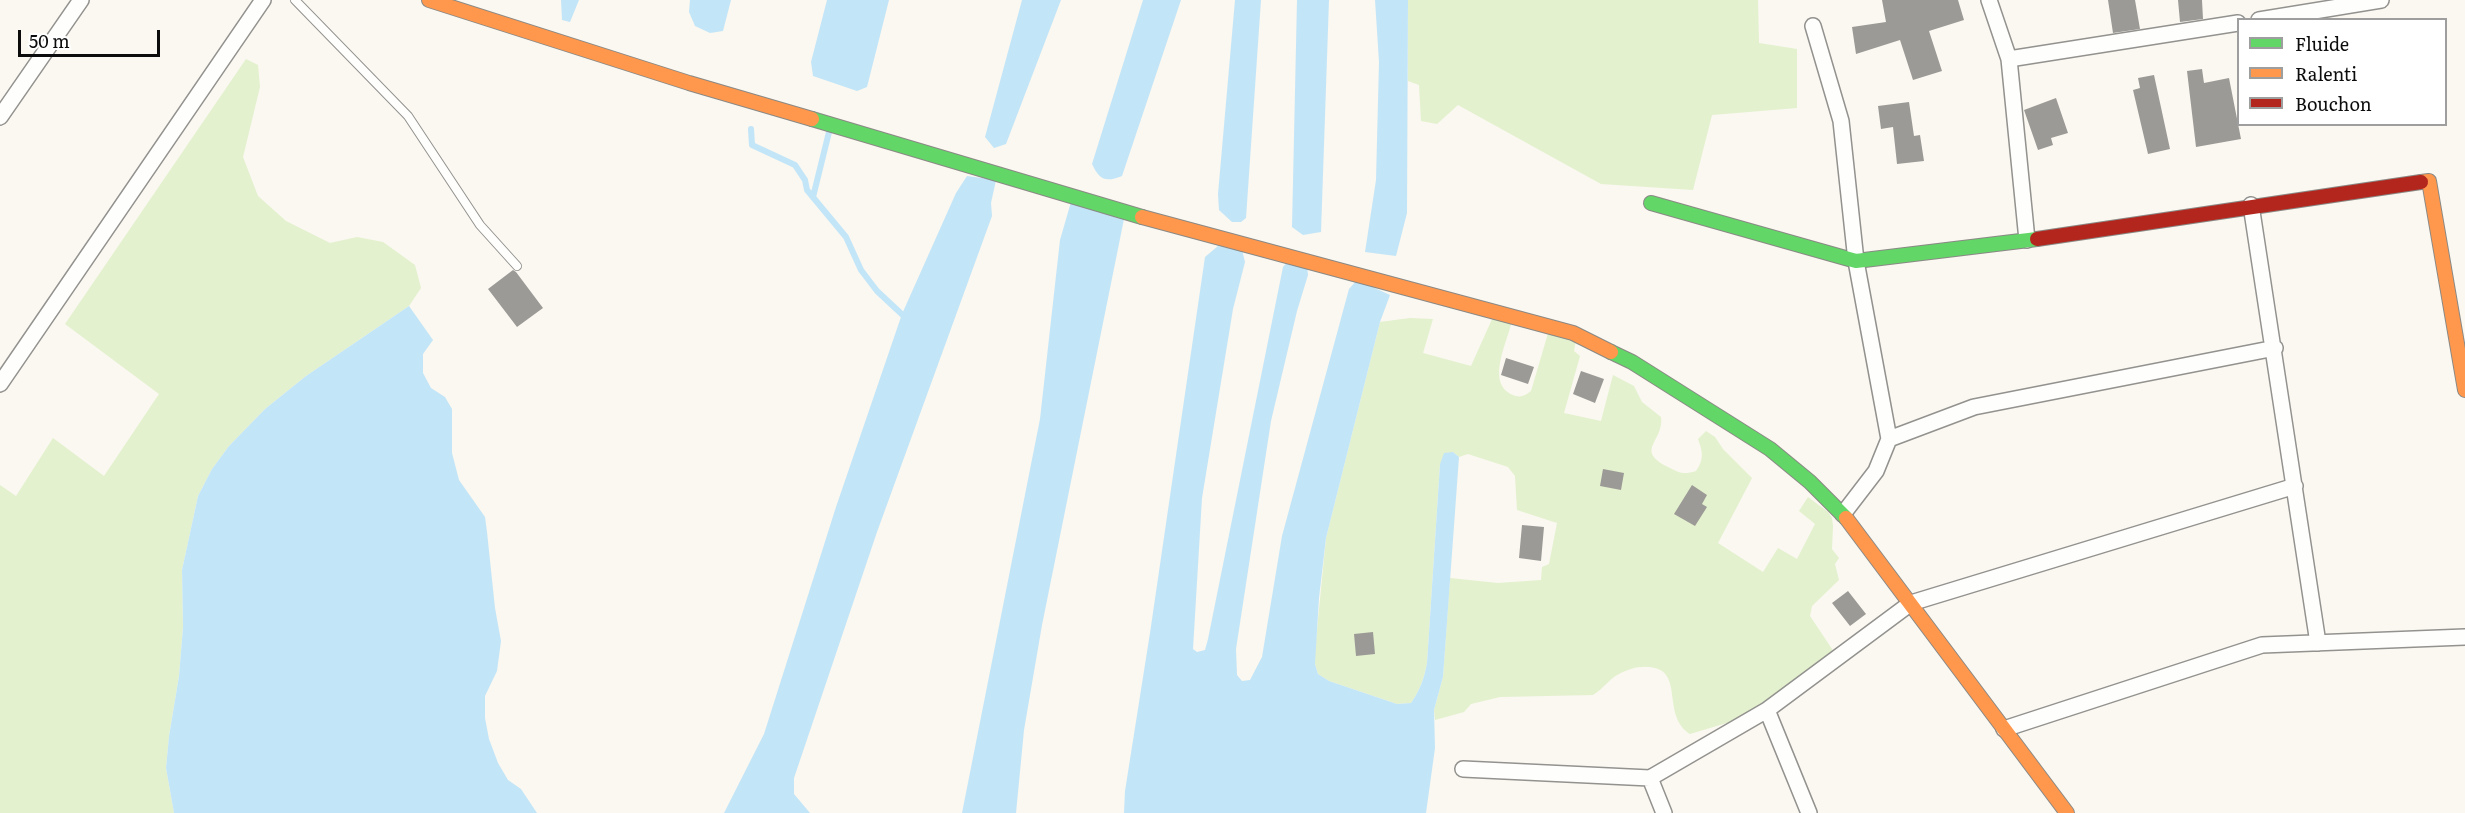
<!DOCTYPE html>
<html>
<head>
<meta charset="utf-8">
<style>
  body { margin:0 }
  #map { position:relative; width:2465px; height:813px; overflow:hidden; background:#faf8f0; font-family:Literata,serif }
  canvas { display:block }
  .legend { position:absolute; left:2237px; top:18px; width:210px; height:108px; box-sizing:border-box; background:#fff; border:2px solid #9e9e9e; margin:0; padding:8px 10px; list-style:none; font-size:18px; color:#0c0c0c }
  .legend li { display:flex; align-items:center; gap:12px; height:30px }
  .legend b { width:30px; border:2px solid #9e9e9e }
  .scale { position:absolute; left:18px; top:30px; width:142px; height:27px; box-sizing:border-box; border:3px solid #0c0c0c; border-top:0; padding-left:8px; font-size:18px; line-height:21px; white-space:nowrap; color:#0c0c0c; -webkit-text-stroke:4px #fff; paint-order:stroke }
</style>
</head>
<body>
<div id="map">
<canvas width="2465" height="813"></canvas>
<ul class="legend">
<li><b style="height:8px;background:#63d668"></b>Fluide</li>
<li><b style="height:8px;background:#ff974d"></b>Ralenti</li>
<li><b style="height:8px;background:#b3261e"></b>Bouchon</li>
</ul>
<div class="scale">50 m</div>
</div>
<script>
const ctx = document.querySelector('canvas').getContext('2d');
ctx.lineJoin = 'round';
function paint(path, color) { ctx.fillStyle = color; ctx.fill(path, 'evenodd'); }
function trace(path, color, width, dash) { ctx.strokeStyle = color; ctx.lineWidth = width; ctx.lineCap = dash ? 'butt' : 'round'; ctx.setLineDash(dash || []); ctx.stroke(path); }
paint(new Path2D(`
  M1408 0H1758L1759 43 1797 49V108L1712 115 1693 190 1601 184 1458 105 1437 124 1421 121 1419 85 1408 81Z
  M246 59 258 65 260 87 243 157 258 196 286 221 330 243 357 237 383 242 415 265 421 288 409 306 306 376 265 409 229 446 212 469 198 496 182 570 183 627 179 676 169 736 166 768 174 813H0V485L16 496 53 438 104 476 159 394 65 324Z
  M1493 317 1511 324C1506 345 1486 384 1513 395 1520 398 1525 396 1531 391L1549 330 1576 339 1574 351 1580 356 1564 413 1601 421 1613 375 1634 386 1642 402 1661 417C1664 442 1634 450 1668 467 1679 473 1684 475 1696 471 1704 460 1703 452 1698 439L1706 431 1715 437 1723 449 1752 478 1718 543 1763 572 1778 548 1797 559 1815 524 1799 511 1808 497 1828 512 1832 518 1833 526 1832 549 1839 558 1835 564 1839 580 1812 606 1810 616 1834 652 1763 703 1760 713 1690 734C1662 716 1683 675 1655 668 1641 665 1631 668 1619 674 1609 679 1603 689 1593 695L1500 697 1471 704 1464 712 1435 720 1434 710 1443 677 1450 578 1498 583 1541 580 1542 567 1549 564 1557 523 1517 510 1515 476 1508 467 1468 454 1459 457 1453 452 1440 464 1427 663C1424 679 1420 690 1411 703L1397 704 1329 681 1318 674 1315 664V650L1326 538 1380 322 1410 318 1433 319 1423 353 1471 366Z`), '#e3f1ce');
paint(new Path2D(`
  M561 0H579L570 22 562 20Z
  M690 0H731L723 31 710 33 695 26 689 12Z
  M827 0H889L867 87 857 91 813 76 811 62Z
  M1022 0H1061L1006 144 994 148 985 137Z
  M1143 0H1181L1122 176C1105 183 1099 179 1092 164Z
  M1235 0H1261L1246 218 1241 222H1232L1219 210 1218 194Z
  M1297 0H1329L1321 232 1303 235 1292 227Z
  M1375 0H1408L1407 213 1396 256 1365 252 1376 180 1379 62Z
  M967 176 996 180 991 203 992 216 877 532 794 778V794L810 813H724L764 734 836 507 902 314 956 193Z
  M1071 202 1124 219 1042 625 1024 730 1016 813H962L1040 419 1060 240Z
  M1218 246 1242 250 1245 262 1233 309 1202 498 1193 649 1197 652 1205 650 1208 639 1283 267 1289 260 1307 266 1308 275 1297 311 1271 421 1236 649 1237 675 1242 681 1250 680 1262 657 1282 536 1349 289 1357 280 1390 295 1380 322 1326 538 1319 598 1315 664 1318 674 1329 681 1397 704 1411 703C1420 690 1424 679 1427 663L1440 464 1444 453 1453 452 1459 457 1443 677 1434 710 1435 748 1426 813H1124L1125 791 1150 633 1205 257Z
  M409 306 433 340 423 354V373L431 388 445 397 452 409V453L459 480 485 517 487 532 495 608 501 641 497 671 485 696V718L489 739 498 763 508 780 521 789 537 813H174L166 768 169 736 179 676 183 627 182 570 198 496 212 469 229 446 265 409 306 376Z`), '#c3e5f8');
trace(new Path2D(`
  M751 129 752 145 795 165 805 180 807 190 846 237 861 270 877 291 907 319
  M813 197 830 128`), '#c3e5f8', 6);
paint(new Path2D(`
  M1882 0H1958L1964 20 1929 31 1942 71 1913 80 1900 40 1856 54 1852 27 1886 22Z
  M2108 0H2135L2140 29 2113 33Z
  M2178 0H2202L2203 19 2180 22Z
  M2202 69 2204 83 2229 78 2241 139 2196 147 2187 71Z
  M2154 75 2170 149 2148 154 2133 90 2140 88 2138 78Z
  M2056 98 2068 133 2051 138 2053 145 2038 150 2024 110Z
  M1909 102 1914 136 1920 135 1924 161 1897 164 1893 127 1881 129 1878 106Z
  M513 270 516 272 543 308 517 327 488 289Z
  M1506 358 1534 367 1528 384 1501 375Z
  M1581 371 1604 379 1595 403 1573 394Z
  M1603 469 1624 473 1621 490 1600 486Z
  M1692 485 1707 495 1702 504 1707 507 1695 526 1674 514Z
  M1522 525 1544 527 1541 561 1519 558Z
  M1848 591 1866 614 1850 626 1832 603Z
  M1373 632 1375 654 1356 656 1354 634Z`), '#9c9a96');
const lane = new Path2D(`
  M295 0 408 116 480 225 517 266`);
const street = new Path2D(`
  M1989 0 2009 59 2027 240
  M2259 20 2381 0
  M1813 26 1841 121 1856 261 1889 439 1876 471 1843 514
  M2009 59 2238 23
  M0 117 81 0
  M2251 205 2318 643
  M0 384 263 0
  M1889 439 1974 407 2275 348
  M2004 729 2262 645 2465 637
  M1463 769 1650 778 1664 813
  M1650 778 1767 710
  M1809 813 1767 710 1911 603 2295 486`);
const fast = new Path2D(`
  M812 119 1142 217
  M1651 203 1856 261 2037 239
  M1611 352 1632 362 1770 449 1810 482 1846 518`);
const slow = new Path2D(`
  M429 0 689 83 812 119
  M2421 182 2429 181 2465 390
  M1142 217 1573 333 1611 352
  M1846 518 2067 813`);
const jam = new Path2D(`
  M2037 239 2421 182`);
trace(lane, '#93928f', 10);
trace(street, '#93928f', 18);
trace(fast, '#8a8985', 16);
trace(slow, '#8a8985', 16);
trace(jam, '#8a8985', 16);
trace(lane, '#fefefd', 8);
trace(street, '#fefefd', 15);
trace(fast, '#63d668', 14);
trace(slow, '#ff974d', 14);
trace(jam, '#b3261e', 14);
</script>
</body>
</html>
